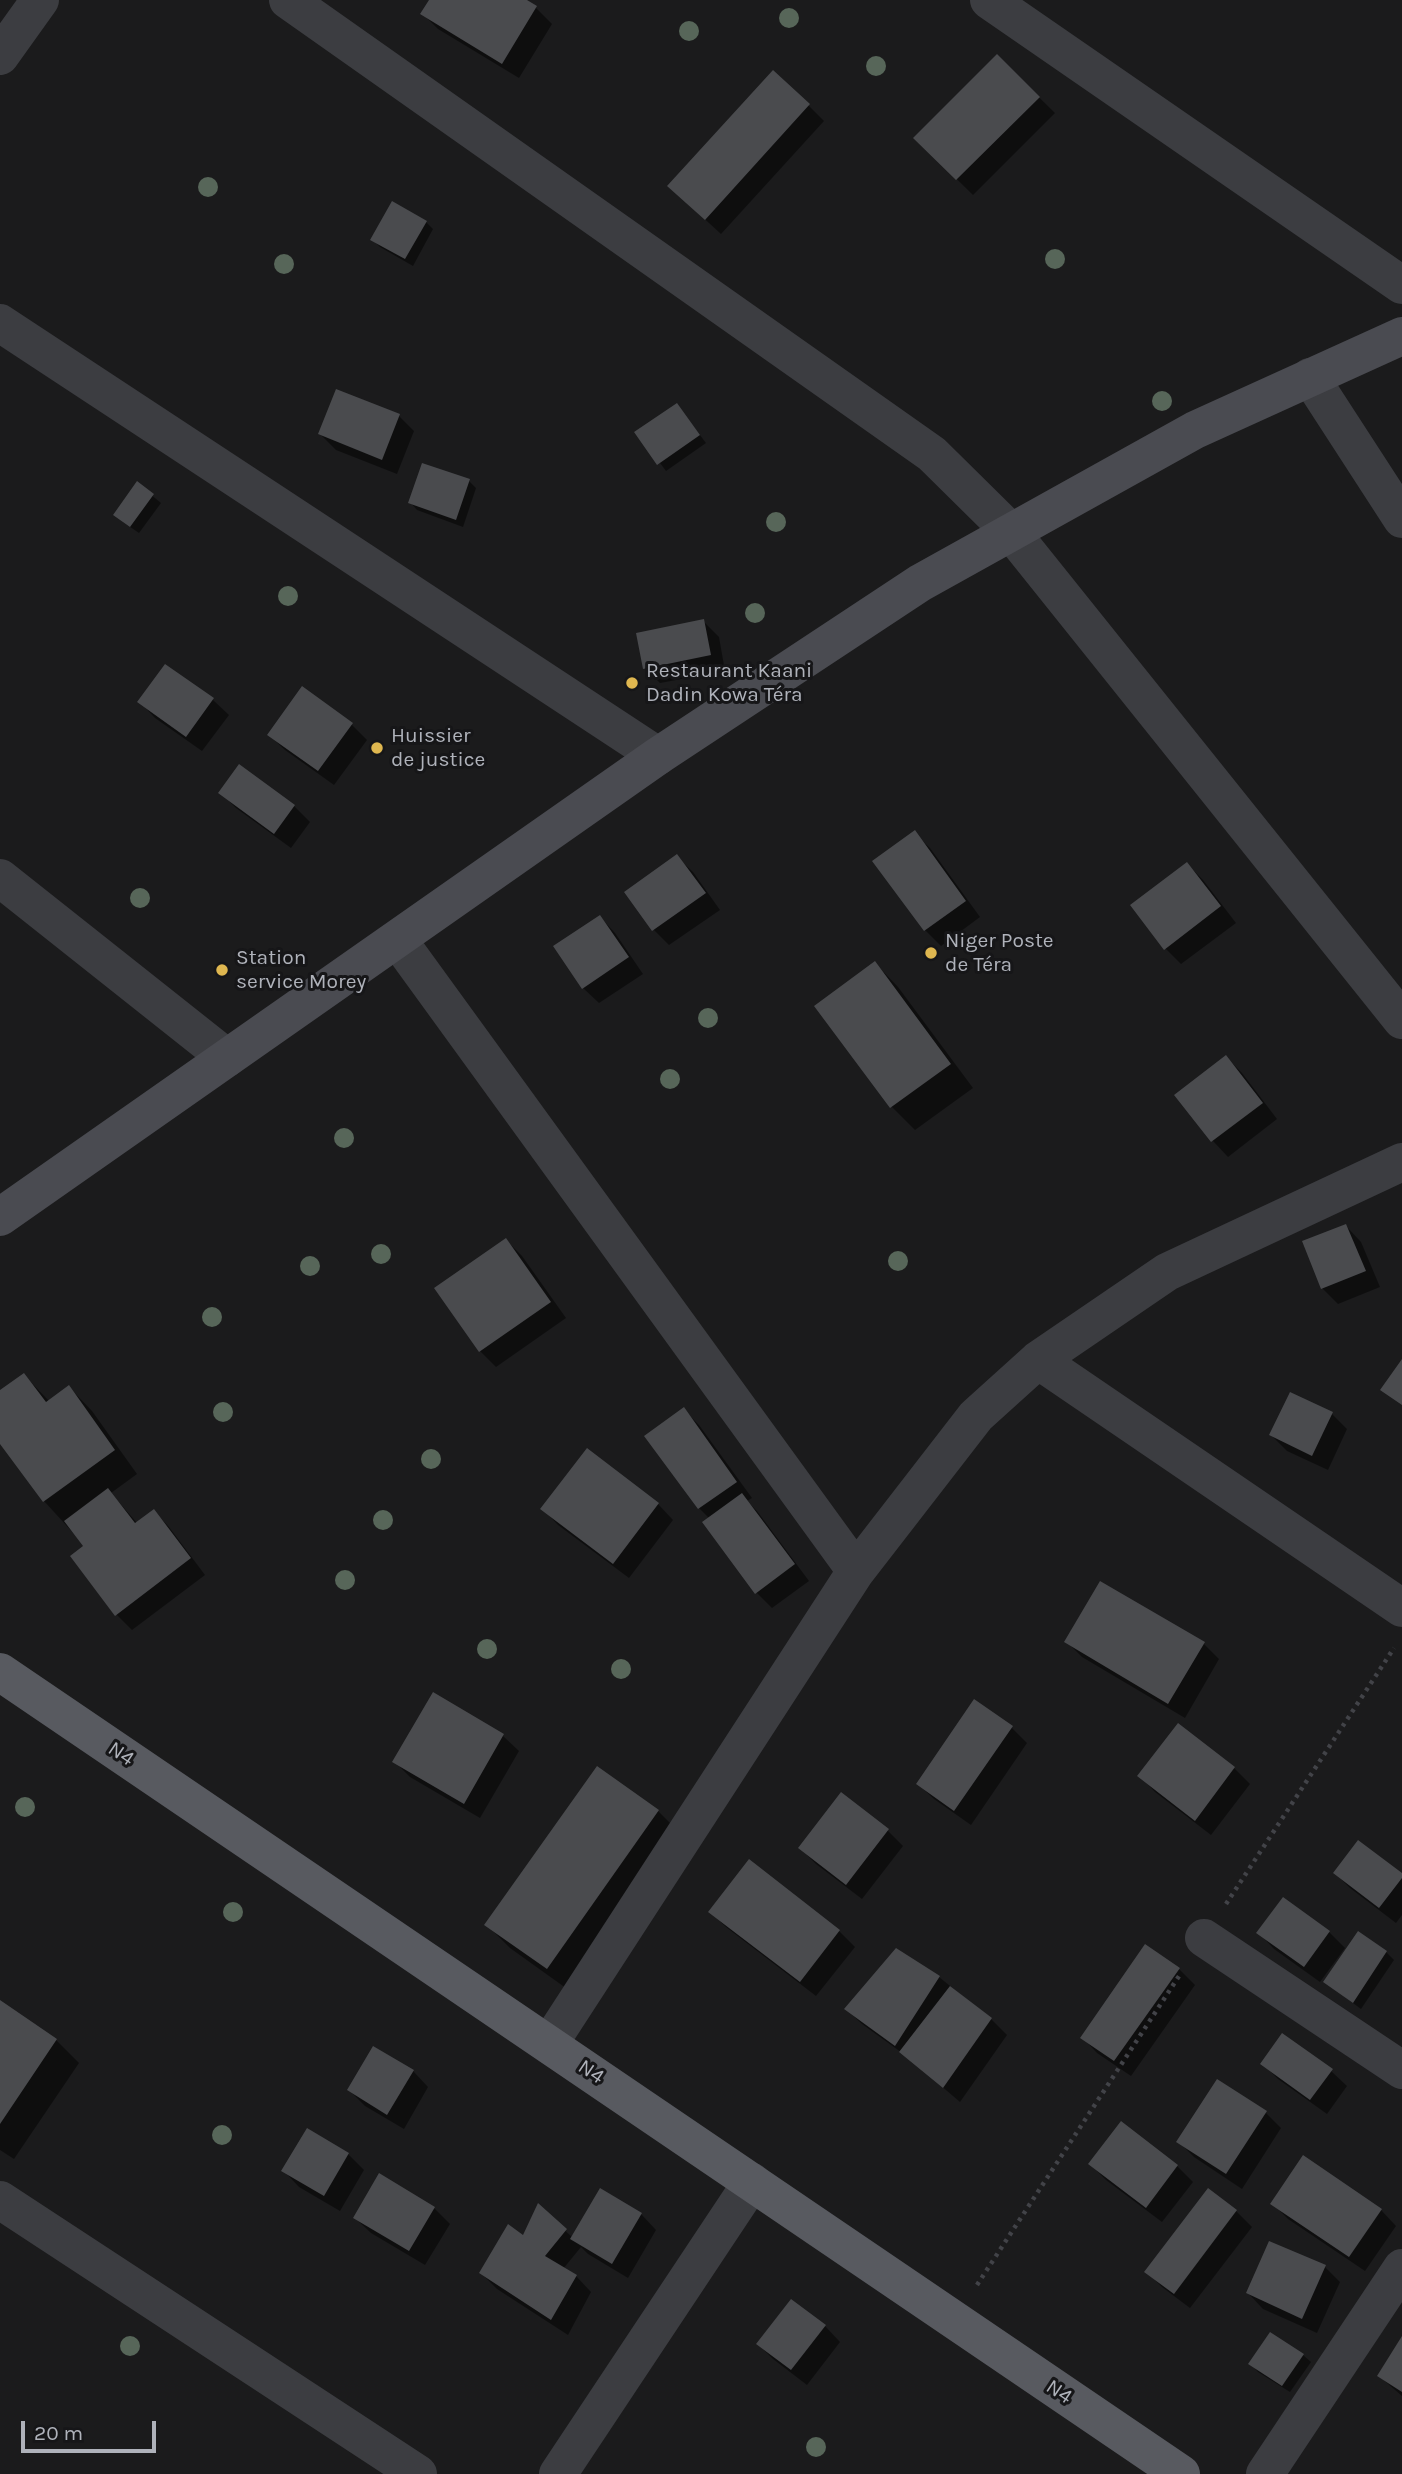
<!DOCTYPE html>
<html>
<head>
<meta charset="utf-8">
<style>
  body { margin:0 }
  #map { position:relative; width:1402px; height:2474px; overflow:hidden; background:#1b1b1c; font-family:Karla,sans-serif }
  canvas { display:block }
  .scale { position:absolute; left:21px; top:2421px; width:135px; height:32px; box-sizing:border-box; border:4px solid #afb2ba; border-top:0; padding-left:9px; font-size:21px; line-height:24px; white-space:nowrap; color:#afb2ba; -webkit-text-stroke:5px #161618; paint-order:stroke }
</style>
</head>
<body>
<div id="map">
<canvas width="1402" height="2474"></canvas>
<div class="scale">20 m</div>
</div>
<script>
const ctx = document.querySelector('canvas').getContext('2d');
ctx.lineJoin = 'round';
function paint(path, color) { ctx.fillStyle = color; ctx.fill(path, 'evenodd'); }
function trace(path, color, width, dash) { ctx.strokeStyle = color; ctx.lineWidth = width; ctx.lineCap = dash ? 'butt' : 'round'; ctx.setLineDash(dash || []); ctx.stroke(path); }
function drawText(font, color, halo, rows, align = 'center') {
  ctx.font = font + ' Karla,sans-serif'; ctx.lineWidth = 6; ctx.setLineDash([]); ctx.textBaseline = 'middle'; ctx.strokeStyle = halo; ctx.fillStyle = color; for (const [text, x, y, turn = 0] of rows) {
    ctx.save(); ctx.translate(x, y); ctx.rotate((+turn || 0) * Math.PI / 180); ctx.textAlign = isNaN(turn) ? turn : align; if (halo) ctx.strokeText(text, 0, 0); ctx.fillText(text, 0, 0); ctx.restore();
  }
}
paint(new Path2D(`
  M431 0H523L536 8 552 24 519 78 438 29 423 14Z
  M997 56 1055 113 973 195 915 138Z
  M808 105 824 121 721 234 685 201Z
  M426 222 433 229 413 266 380 247 372 239Z
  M677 405 706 443 666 471 637 432Z
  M399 416 414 431 397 474 336 450 320 434Z
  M469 481 476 488 463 527 417 510 410 502Z
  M138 484 161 503 139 533 123 522Z
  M703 621 719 637 725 671 660 683 645 668Z
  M166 666 213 700 229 715 202 751 155 718 140 702Z
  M351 724 367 740 334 785 285 750 269 735Z
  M239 766 294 806 310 822 291 848 236 808 221 793Z
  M914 833 930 848 980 917 941 946 925 930Z
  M677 857 693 872 720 910 669 945 654 930Z
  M1187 864 1203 880 1236 923 1181 964 1165 948Z
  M600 917 615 933 643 974 599 1003 583 988Z
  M875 963 898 987 973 1088 915 1130 892 1107 817 1006Z
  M1226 1057 1242 1073 1277 1119 1228 1157 1213 1141 1177 1095Z
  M1346 1226 1361 1242 1380 1287 1338 1304 1322 1288Z
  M506 1240 522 1256 566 1318 496 1367 480 1351Z
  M24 1375 49 1401 69 1387 92 1411 137 1474 111 1493 137 1523 154 1511 169 1527 205 1575 132 1630 117 1615 86 1547 44 1501 0 1441V1392Z
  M684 1410 699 1425 752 1498 747 1501 757 1511 809 1581 772 1608 757 1593 709 1518 699 1508Z
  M1332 1414 1347 1429 1328 1470 1287 1451 1271 1435Z
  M658 1504 673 1520 629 1578 558 1525 543 1509Z
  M1066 1641 1204 1644 1219 1659 1185 1718 1082 1657Z
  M433 1695 503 1736 519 1751 480 1818 410 1777 394 1761Z
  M1178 1725 1234 1768 1250 1784 1211 1835 1155 1792 1140 1776Z
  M1012 1728 1027 1743 971 1825 934 1799 918 1784Z
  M658 1811 681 1834 570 1991 510 1948 487 1925Z
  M887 1830 903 1846 862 1899 816 1864 800 1848Z
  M1335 1873 1402 1875V1915L1396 1923 1350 1888Z
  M710 1912 839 1931 855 1947 816 1996 726 1927Z
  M1329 1932 1345 1948 1320 1982 1274 1949 1259 1933Z
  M1386 1952 1394 1960 1361 2009 1325 1982Z
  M1179 1969 1195 1985 1131 2076 1097 2053 1082 2037Z
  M939 1977 991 2019 1007 2035 960 2102 905 2055 862 2024 846 2009Z
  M0 2003 56 2040 79 2063 14 2159 0 2150Z
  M1262 2063 1331 2071 1347 2086 1327 2114 1278 2079Z
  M413 2071 428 2087 404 2129 365 2106 349 2090Z
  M1266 2113 1281 2128 1242 2189 1194 2157 1178 2141Z
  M308 2131 348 2154 364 2170 340 2211 299 2187 284 2171Z
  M1090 2164 1177 2166 1193 2182 1162 2222 1106 2180Z
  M1272 2203 1381 2210 1396 2226 1365 2271 1288 2219Z
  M539 2206 573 2238 641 2214 656 2230 628 2278 588 2254 581 2247 563 2269 576 2276 591 2292 568 2335 497 2289 481 2273 524 2237Z
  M434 2208 450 2224 425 2265 371 2233 355 2218Z
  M1236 2211 1252 2227 1190 2308 1162 2287 1146 2271Z
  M1325 2267 1340 2282 1317 2333 1263 2309 1248 2293Z
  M825 2326 840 2342 807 2385 773 2359 758 2344Z
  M1402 2339V2396L1379 2376Z
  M1303 2355 1311 2362 1290 2392 1258 2372 1251 2364Z`), '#0007');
paint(new Path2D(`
  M429 0H527L537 6 502 64 420 14Z
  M997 54 1040 97 956 180 913 138Z
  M773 70 810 104 705 220 667 186Z
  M392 201 427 221 405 259 370 240Z
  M336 389 400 414 382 460 318 434Z
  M677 403 700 435 657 465 634 432Z
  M422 463 470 479 456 520 408 503Z
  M137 481 154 494 130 527 113 515Z
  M704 619 711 655 643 669 636 633Z
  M165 664 214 698 186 737 137 702Z
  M302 686 353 723 318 771 267 735Z
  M239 764 295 805 274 834 218 793Z
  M915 830 966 901 924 931 872 861Z
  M677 854 706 893 652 931 624 892Z
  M1187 862 1221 906 1164 950 1130 905Z
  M600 915 629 957 582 989 553 946Z
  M875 961 951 1064 890 1108 814 1006Z
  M1226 1055 1263 1103 1211 1142 1174 1095Z
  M1346 1224 1366 1271 1321 1289 1302 1241Z
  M506 1238 551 1302 479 1352 434 1288Z
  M1402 1359V1405L1380 1390Z
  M24 1373 46 1402 69 1385 115 1450 43 1502 0 1444V1390Z
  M1290 1392 1333 1412 1312 1456 1269 1435Z
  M684 1407 737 1482 698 1509 644 1436Z
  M587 1448 659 1503 613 1564 540 1509Z
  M108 1488 135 1523 154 1509 191 1558 115 1616 70 1556 83 1546 64 1521Z
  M742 1493 795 1564 755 1594 702 1522Z
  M1100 1581 1205 1642 1168 1704 1064 1642Z
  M433 1692 504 1734 464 1804 392 1762Z
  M974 1699 1013 1726 954 1811 916 1784Z
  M1178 1723 1235 1767 1195 1821 1137 1776Z
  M597 1766 659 1810 547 1969 484 1925Z
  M841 1792 889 1829 846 1885 798 1848Z
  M1358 1840 1402 1873V1878L1379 1908 1333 1873Z
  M749 1859 840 1930 800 1982 708 1912Z
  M1283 1897 1330 1931 1304 1967 1256 1933Z
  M1358 1931 1387 1951 1353 2003 1323 1982Z
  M1145 1944 1180 1968 1114 2061 1080 2038Z
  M896 1948 940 1976 895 2046 844 2009Z
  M950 1986 992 2018 943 2088 899 2052Z
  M0 2000 57 2039 0 2124Z
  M1282 2033 1333 2069 1310 2100 1260 2064Z
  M373 2046 414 2070 387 2115 347 2090Z
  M1217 2079 1267 2111 1226 2174 1176 2142Z
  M1121 2121 1178 2165 1146 2208 1088 2164Z
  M307 2128 349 2153 324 2196 281 2171Z
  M1303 2155 1382 2209 1349 2257 1270 2204Z
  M379 2173 435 2207 409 2251 353 2218Z
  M600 2188 642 2213 612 2264 570 2239Z
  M1208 2188 1237 2210 1174 2294 1144 2272Z
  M538 2203 567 2229 545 2256 577 2275 551 2320 479 2273 508 2224 523 2235Z
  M1269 2241 1326 2265 1302 2319 1246 2293Z
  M791 2299 826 2325 791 2370 756 2344Z
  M1270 2332 1304 2354 1282 2386 1248 2364Z
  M1402 2336V2392L1377 2376Z`), '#4a4b4e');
trace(new Path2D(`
  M1226 1904 1394 1648
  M977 2285 1181 1973`), '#424348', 4.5, [3.5, 5]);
trace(new Path2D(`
  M288 0 932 454 1011 532 1402 1020
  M989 0 1402 285
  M0 56 40 0
  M0 323 658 756
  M1310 377 1402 519
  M0 878 227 1058
  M398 940 856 1571
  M1038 1360 1402 1608
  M1204 1938 1402 2070
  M549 2044 856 1571 976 1416 1038 1360 1167 1272 1402 1162
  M0 2200 418 2474
  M558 2474 752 2182
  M1265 2474 1402 2268`), '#3c3d41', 38);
trace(new Path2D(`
  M0 1217 658 756 920 583 1195 430 1402 336`), '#4a4b51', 38);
trace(new Path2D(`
  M0 1672 1181 2474`), '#585a60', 38);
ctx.fillStyle = '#576659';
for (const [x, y] of [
  [789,18],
  [689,31],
  [876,66],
  [208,187],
  [1055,259],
  [284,264],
  [1162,401],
  [776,522],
  [288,596],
  [755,613],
  [140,898],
  [708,1018],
  [670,1079],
  [344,1138],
  [381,1254],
  [898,1261],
  [310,1266],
  [212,1317],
  [223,1412],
  [431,1459],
  [383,1520],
  [345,1580],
  [487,1649],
  [621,1669],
  [25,1807],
  [233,1912],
  [222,2135],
  [130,2346],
  [816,2447]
]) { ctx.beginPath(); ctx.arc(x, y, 10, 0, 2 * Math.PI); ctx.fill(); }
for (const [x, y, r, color] of [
  [632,683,7,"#dfb750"],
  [377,748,7,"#dfb750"],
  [931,953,7,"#dfb750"],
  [222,970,7,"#dfb750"]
]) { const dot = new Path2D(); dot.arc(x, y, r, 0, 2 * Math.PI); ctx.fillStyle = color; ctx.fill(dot); trace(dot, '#161618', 2.5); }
drawText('21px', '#afb2ba', '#161618', [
  ["Restaurant Kaani",646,671],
  ["Dadin Kowa Téra",646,695],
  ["Huissier",391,736],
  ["de justice",391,760],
  ["Niger Poste",945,941],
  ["de Téra",945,965],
  ["Station",236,958],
  ["service Morey",236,982]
], 'left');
drawText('21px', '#afb2ba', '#161618', [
  ["N4",121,1754,34],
  ["N4",591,2072,34],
  ["N4",1059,2392,34]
]);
</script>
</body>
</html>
